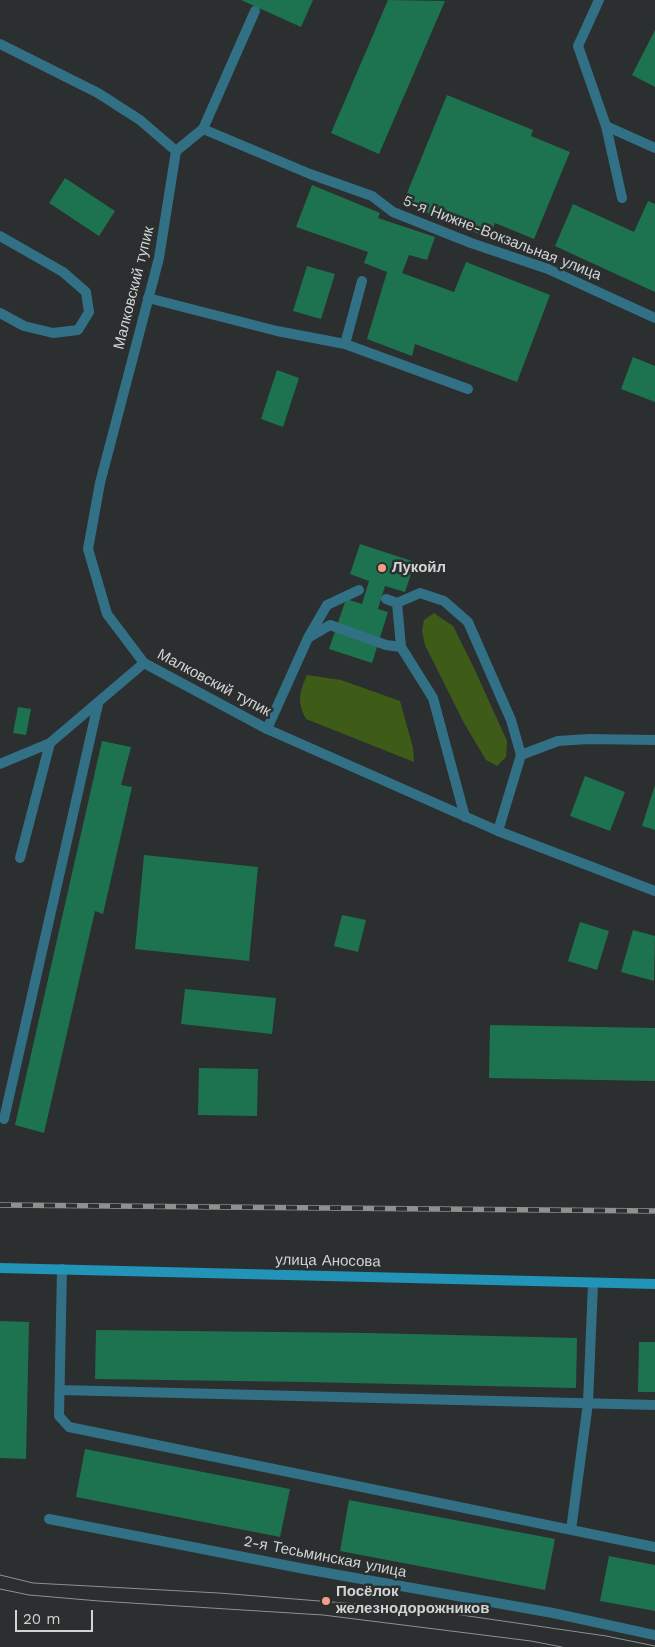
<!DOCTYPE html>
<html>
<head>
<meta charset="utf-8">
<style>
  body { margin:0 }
  #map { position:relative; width:655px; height:1647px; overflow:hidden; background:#2b2f2f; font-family:"Work Sans",sans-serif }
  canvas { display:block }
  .scale { position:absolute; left:15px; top:1610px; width:78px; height:22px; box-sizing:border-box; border:2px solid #d1d4d3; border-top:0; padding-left:6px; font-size:15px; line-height:18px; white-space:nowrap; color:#d1d4d3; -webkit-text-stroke:4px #2b2f2f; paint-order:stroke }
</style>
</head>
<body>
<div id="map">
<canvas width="655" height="1647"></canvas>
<div class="scale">20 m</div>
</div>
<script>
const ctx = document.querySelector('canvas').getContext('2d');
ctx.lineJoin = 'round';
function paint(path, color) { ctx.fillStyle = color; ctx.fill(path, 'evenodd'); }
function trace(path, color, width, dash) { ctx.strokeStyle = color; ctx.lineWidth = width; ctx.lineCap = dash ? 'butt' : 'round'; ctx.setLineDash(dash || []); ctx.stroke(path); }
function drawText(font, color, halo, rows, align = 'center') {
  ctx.font = font + ' "Work Sans",sans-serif'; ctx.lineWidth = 5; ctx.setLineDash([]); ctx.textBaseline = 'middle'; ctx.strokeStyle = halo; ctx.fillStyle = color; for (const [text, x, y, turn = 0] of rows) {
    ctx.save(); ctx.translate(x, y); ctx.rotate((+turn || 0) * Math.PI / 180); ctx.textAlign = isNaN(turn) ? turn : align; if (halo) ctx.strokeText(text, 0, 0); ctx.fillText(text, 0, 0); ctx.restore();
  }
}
paint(new Path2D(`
  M434 613 453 626 474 668 507 741 506 757 497 766 486 760 464 723 425 645 422 631 424 620Z
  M307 675 341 680 400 701 413 748 414 762 306 719C297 702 299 693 307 675Z`), '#3f5b18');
paint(new Path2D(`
  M241 0H313L301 27Z
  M388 0 445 1 379 154 331 133Z
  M655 30V87L632 75Z
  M447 95 533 130 531 136 570 152 534 239 495 223 489 238 403 203Z
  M65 178 115 211 99 236 49 203Z
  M312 185 380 213 378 218 435 237 427 260 409 255 402 273 454 292 466 262 550 295 517 382 415 344 412 356 367 339 387 272 364 263 368 252 296 227Z
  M648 201 655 204V292L555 246 573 204 634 232Z
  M307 266 335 274 321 319 293 311Z
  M633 357 655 366V402L621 389Z
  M277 370 299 378 283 427 261 419Z
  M360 544 415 562 405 592 385 586 378 609 388 612 372 663 329 649 346 599 362 604 369 581 350 574Z
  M18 707 31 709 26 735 13 733Z
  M102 741 131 747 121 785 132 787 103 914 95 911 44 1133 15 1125Z
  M585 776 625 792 610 831 570 816Z
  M655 785V830L642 826Z
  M144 855 258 867 249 961 135 949Z
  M342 915 366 920 358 952 334 946Z
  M580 922 609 931 597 970 568 961Z
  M633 930 655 936 654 981 621 972Z
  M185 989 276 998 272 1034 181 1024Z
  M490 1025 655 1028V1081L489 1078Z
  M199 1068 258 1069 257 1116 198 1115Z
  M0 1321 29 1322 26 1459 0 1458Z
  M96 1330 369 1333 577 1338 576 1388 307 1382 95 1379Z
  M639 1342H655V1392H638Z
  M85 1449 290 1489 280 1537 76 1497Z
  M349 1500 555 1539 545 1590 340 1551Z
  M609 1556 655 1565V1611L600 1601Z`), '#1d734f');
trace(new Path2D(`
  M599 0 578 46 606 126
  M203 129 255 11
  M622 198 606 126 655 148
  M0 236 63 272 86 292 89 312 78 330 53 333 24 326 0 313
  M148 298 277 331 345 344 468 389
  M345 344 362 281
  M386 599 397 603 401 647
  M397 603 420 593 444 601 468 622 511 720 521 755
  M309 636 327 605 359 590
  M267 729 308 638 330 625 386 645 401 647 433 698 465 817
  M0 764 50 743 144 663
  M20 858 50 743
  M4 1119 98 704
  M62 1269 59 1416 69 1427 655 1547
  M60 1390 655 1405
  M571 1530 588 1403 593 1283`), '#327086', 10);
trace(new Path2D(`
  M176 151 203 129 310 174 372 196 393 212 471 243 548 269 655 318
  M498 831 521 755 558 741 589 739 655 740
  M49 1519 305 1569 553 1613 655 1635`), '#327086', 10);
trace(new Path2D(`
  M0 44 98 93 140 120 176 151 159 258 100 483 88 549 107 614 144 663 267 729 498 831 655 891`), '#327086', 10);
trace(new Path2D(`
  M0 1268 655 1284`), '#2294b7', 10);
trace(new Path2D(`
  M0 1575 33 1583 219 1593 420 1609 606 1636 655 1646
  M0 1589 29 1595 99 1601 323 1615 531 1641 562 1647`), '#8d9190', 1);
const rail = new Path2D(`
  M0 1205 655 1211`);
trace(rail, '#8d9190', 5.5);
trace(rail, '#2b2f2f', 4, [11]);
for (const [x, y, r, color] of [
  [382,568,5,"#f49e88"],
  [326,1601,5,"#f49e88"]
]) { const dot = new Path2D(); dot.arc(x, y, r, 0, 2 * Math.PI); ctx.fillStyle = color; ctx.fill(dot); trace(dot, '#2b2f2f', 2); }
drawText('15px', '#d1d4d3', '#2b2f2f', [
  ["5-я Нижне-Вокзальная улица",502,238,21],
  ["Малковский тупик",134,288,-76],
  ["Малковский тупик",214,683,28],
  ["улица Аносова",328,1261,1],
  ["2-я Тесьминская улица",325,1557,11]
]);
drawText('bold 15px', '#d1d4d3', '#2b2f2f', [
  ["Лукойл",392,568],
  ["Посёлок",336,1592],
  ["железнодорожников",336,1609]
], 'left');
</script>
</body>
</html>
